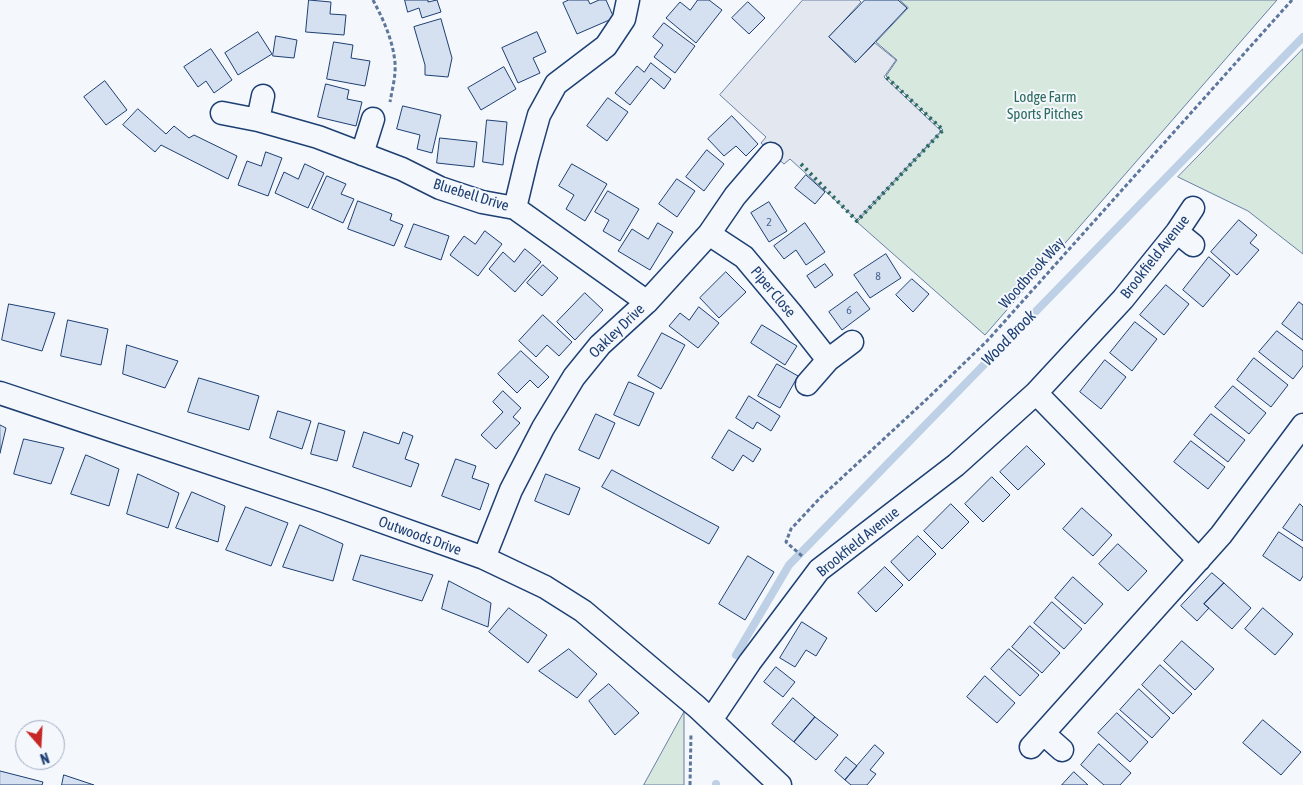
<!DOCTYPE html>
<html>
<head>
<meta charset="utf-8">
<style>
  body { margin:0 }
  #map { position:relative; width:1303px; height:785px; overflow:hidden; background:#f4f7fb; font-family:"Asap Condensed",sans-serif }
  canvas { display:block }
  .north { position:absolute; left:15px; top:720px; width:50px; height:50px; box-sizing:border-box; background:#f4f7fb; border:1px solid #9eadc5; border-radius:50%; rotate:161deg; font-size:14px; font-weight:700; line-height:20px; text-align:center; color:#1d3f73 }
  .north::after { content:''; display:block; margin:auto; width:18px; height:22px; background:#c62828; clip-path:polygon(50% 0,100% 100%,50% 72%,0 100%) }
</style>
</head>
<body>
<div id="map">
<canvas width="1303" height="785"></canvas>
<div class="north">N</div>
</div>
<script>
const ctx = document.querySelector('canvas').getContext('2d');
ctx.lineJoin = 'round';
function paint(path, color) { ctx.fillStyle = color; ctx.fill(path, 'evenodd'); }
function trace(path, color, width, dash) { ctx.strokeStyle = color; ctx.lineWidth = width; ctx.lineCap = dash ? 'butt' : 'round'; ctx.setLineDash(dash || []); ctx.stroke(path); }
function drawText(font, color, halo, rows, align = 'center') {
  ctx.font = font + ' "Asap Condensed",sans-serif'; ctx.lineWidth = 4; ctx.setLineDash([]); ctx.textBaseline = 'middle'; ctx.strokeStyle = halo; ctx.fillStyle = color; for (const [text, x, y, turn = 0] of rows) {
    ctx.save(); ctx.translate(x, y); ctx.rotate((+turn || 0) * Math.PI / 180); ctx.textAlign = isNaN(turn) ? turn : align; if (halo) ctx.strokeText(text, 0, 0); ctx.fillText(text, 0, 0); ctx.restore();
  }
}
const green = new Path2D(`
  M900 0H1277L985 335 857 222 943 130 886 76 897 60 876 42 908 8Z
  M1303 49V254L1248 211 1178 177Z
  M684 712V785H644Z`);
paint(green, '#d7e8df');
trace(green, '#687fa3', 1);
const parking = new Path2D(`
  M803 0H859L861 2 829 37 855 63 875 43 896 60 884 77 941 131 857 220 790 159 784 164 761 143 766 137 720 95Z`);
paint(parking, '#e3e8f0');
trace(parking, '#687fa3', 1);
trace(new Path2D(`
  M736 655 789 565 1303 37
  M716 785V784`), '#bed0e5', 8);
const building = new Path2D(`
  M309 0 331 2 330 14 346 15 344 35 306 32Z
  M405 0H428V2L437 0 441 12 422 18 419 8 408 12Z
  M569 0H588L590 4 599 0H606L614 18 577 34 563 3Z
  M698 0H709L722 10 696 43 666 18 680 2 690 10Z
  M865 0H898L907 8 856 62 829 37Z
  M748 2 765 18 749 34 732 18Z
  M441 19 452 58 448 77 425 75V65L414 27Z
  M664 23 695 46 675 73 654 57 663 45 653 37Z
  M258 32 272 54 238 75 225 53Z
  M537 32 546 52 533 58 540 73 518 83 502 48Z
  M276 36 297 40 294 58 273 56Z
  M334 42 353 45 351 58 370 61 365 86 327 79Z
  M211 49 232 80 214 93 206 81 198 87 184 67Z
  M651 63 671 79 664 89 651 78 630 105 615 93 637 66 644 72Z
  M504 67 516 89 481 110 468 88Z
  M105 81 127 110 106 125 84 97Z
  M326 84 349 90 347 99 362 102 356 126 318 117Z
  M608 98 628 112 607 141 587 126Z
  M403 106 441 115 432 153 417 149 420 135 397 129Z
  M138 109 166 134 174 126 189 138 194 135 237 156 228 179 161 145 155 152 123 125Z
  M732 116 758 144 746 156 736 146 724 156 708 139Z
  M487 120 507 122 503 165 483 162Z
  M440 138 477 142 474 167 437 163Z
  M707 150 724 164 704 191 686 177Z
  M266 152 282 158 268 196 238 185 247 161 261 166Z
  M305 164 324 173 308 208 275 193 284 172 298 179Z
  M572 164 607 184 585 221 566 209 574 195 559 186Z
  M806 175 825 192 815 204 795 188Z
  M327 176 346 184 341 194 354 199 343 223 312 209Z
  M677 179 695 191 677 217 659 204Z
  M608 191 639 209 620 241 603 231 609 220 595 212Z
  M358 201 392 214 390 220 403 225 394 246 348 229Z
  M769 202 787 231 769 242 751 213Z
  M1239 220 1257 235 1250 243 1259 250 1237 275 1211 252Z
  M658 223 673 232 650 270 618 251 632 229 648 239Z
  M805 223 825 252 806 265 796 250 784 259 774 246Z
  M414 224 449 236 441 260 405 247Z
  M485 231 502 244 478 276 450 255 464 236 475 244Z
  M525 249 541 262 515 292 489 269 503 252 514 262Z
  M886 254 901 278 870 298 854 275Z
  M1209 257 1230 275 1203 307 1183 290Z
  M825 264 833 275 815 288 807 276Z
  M543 265 558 278 542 296 527 283Z
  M726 272 746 292 719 318 700 298Z
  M912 279 929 294 913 312 896 295Z
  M1166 285 1189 304 1164 335 1140 315Z
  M857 292 870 309 842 330 829 312Z
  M585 293 603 310 575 340 557 322Z
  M1299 302 1303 305V340L1282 324Z
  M9 304 55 313 42 351 2 340Z
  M699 307 719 323 698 348 669 326 680 313 689 320Z
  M543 315 572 342 559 356 547 345 536 357 519 341Z
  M68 320 108 329 101 365 61 356Z
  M1135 322 1157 339 1132 371 1110 353Z
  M762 325 797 346 785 365 751 343Z
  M1277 331 1303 351V366L1293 379 1259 352Z
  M662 333 685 345 661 389 638 376Z
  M127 345 178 361 165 388 123 374Z
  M521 351 549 377 538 388 530 380 517 393 498 374Z
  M1254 358 1288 385 1271 407 1237 380Z
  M1105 360 1126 377 1101 409 1080 392Z
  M777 364 798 376 780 408 758 396Z
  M199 378 259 396 249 430 188 412Z
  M629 382 654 393 639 426 614 415Z
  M1233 386 1266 413 1249 434 1215 407Z
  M503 391 521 408 513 417 520 423 496 449 481 435 503 412 493 402Z
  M749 396 780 416 771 431 757 422 753 429 736 418Z
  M278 411 311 421 302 449 270 438Z
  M596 414 615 423 599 459 579 450Z
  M1211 414 1245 440 1228 462 1194 435Z
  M319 423 345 431 337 461 311 454Z
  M0 425 6 428 0 453Z
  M729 430 761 449 753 462 743 455 733 471 712 458Z
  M364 432 399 444 403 432 413 436 405 459 419 464 411 487 353 467Z
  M24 439 64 448 51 484 14 474Z
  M1191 441 1225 467 1208 489 1174 462Z
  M1027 446 1045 464 1018 490 1000 472Z
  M86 455 119 469 109 506 71 494Z
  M456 459 476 466 472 478 489 484 480 510 442 496Z
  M612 470 719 527 709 544 602 487Z
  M138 474 179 493 168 528 127 514Z
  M546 474 580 488 569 515 535 501Z
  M992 477 1010 495 983 522 965 504Z
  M192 492 225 506 218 542 176 528Z
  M951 504 969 522 942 549 924 531Z
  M1300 504 1303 507V541L1283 528Z
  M246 507 288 523 271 566 226 550Z
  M1082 508 1112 535 1093 556 1063 529Z
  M300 525 343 544 333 581 283 567Z
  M1279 532 1303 548V576L1300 581 1263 556Z
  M918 536 936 554 909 581 891 562Z
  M1118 544 1147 571 1128 591 1099 564Z
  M361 555 433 575 422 601 353 580Z
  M748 556 774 572 745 620 719 604Z
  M885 567 903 585 876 612 858 593Z
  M1212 573 1224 583 1204 604 1209 608 1197 621 1181 606Z
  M1073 577 1103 604 1085 624 1055 598Z
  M449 581 491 603 488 627 442 609Z
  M1224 583 1251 608 1232 629 1204 604Z
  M1052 602 1082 629 1064 649 1034 623Z
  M509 608 547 635 528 663 489 632Z
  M1263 608 1293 634 1275 655 1245 629Z
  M802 622 827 638 816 656 806 650 795 667 780 658Z
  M1030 626 1060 653 1042 673 1012 647Z
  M1182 641 1214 669 1195 690 1164 661Z
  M569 649 597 674 577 698 539 671Z
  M1009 649 1039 675 1020 696 991 669Z
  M1160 665 1192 694 1173 714 1142 685Z
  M776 667 795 682 783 697 764 682Z
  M985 676 1015 703 997 723 967 697Z
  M609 684 639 713 615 735 589 701Z
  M1139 689 1170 718 1152 738 1120 710Z
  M793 698 815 717 794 742 772 724Z
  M1117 713 1148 742 1130 762 1098 733Z
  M815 717 838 735 816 760 794 742Z
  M1263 720 1301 752 1281 775 1243 743Z
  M1099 744 1131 773 1120 785H1104L1081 765Z
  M875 745 884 753 870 770 876 774 867 785H851L845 780Z
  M846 757 857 766 845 780 835 771Z
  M0 771 43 782 42 785H0Z
  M1074 772 1088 785H1062Z
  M64 775 94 785H62Z`);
paint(building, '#d5e0f0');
trace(building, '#1d3f73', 1);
const street = new Path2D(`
  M222 113 258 120 318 137 402 169 440 188 482 202 515 208 647 302
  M258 120 263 96
  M362 154 373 119
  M515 208 527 158 539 115 556 84 606 46 624 19 628 0
  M1177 232 1193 245
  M709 234 744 257 791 313 828 360
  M807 384 828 360 852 342
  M0 393 324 501 484 558 545 587 583 611 697 707 780 785
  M1036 393 1199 560
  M484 558 511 490 543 428 574 377 600 345 647 302 709 234 735 196 771 154
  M711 720 750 662 819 570 956 465 1036 393 1123 299 1177 232 1193 208
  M1044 734 1062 750
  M1031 747 1221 535 1303 425`);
trace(street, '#1d3f73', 25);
trace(new Path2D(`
  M373 0C383 19 393 40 395 63 396 76 392 90 390 102
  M802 556 786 542 791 529 820 498 928 398 987 341 1292 0
  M690 785 691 733`), '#5e769c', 3, [4, 2.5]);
trace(street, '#f4f7fb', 22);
trace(new Path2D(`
  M801 164 857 221 943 130 884 75`), '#2c6c60', 4, [2.5, 4]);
drawText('12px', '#4b6792', null, [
  ["2",769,222],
  ["8",878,276],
  ["6",849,310]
]);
drawText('15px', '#2c6c60', '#f4f7fb', [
  ["Lodge Farm",1045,97],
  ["Sports Pitches",1045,114]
]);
drawText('15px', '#1d3f73', '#f4f7fb', [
  ["Bluebell Drive",471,195,17],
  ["Brookfield Avenue",1155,257,-52],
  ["Woodbrook Way",1032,273,-48],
  ["Piper Close",773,292,50],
  ["Oakley Drive",617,331,-44],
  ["Outwoods Drive",420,536,20],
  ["Brookfield Avenue",858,542,-39]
]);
drawText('italic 16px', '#1d3f73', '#f4f7fb', [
  ["Wood Brook",1009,338,-46]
]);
</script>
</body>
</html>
